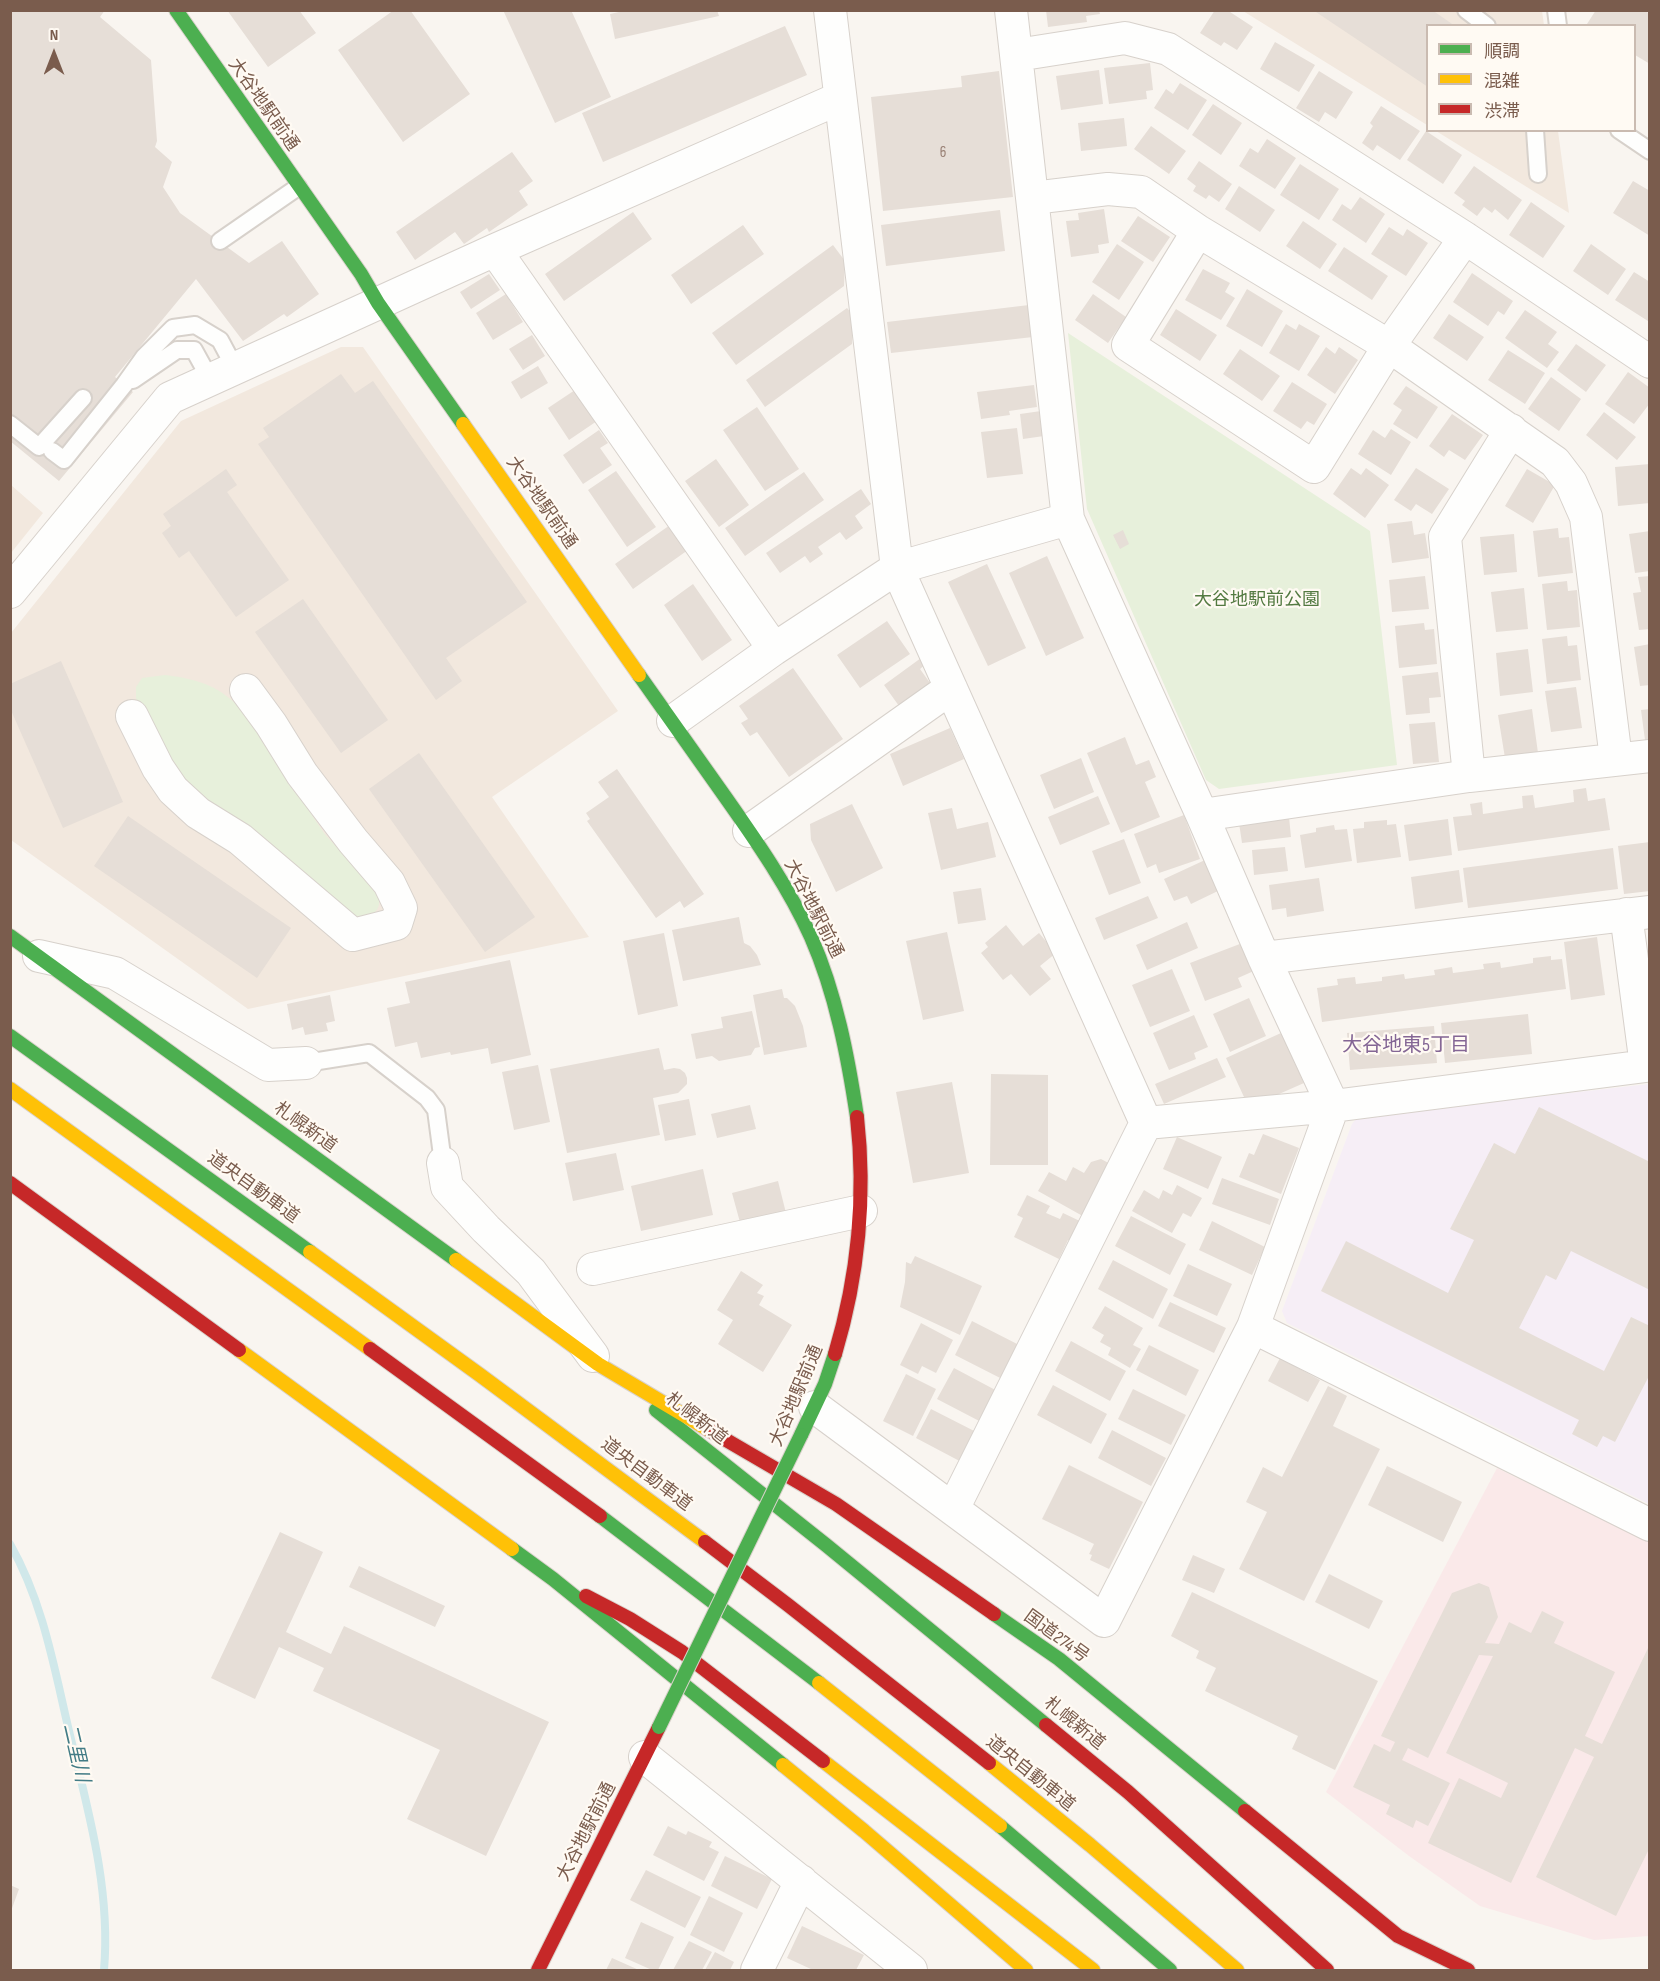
<!DOCTYPE html>
<html>
<head>
<meta charset="utf-8">
<style>
  body { margin:0 }
  #map { position:relative; width:1660px; height:1981px; overflow:hidden; background:#f9f5f0; font-family:"Sofia Sans Condensed","Noto Sans JP",sans-serif }
  canvas { display:block }
  .frame { position:absolute; inset:0; border:12px solid #7a5c4d; pointer-events:none }
  .legend { position:absolute; left:1426px; top:24px; width:210px; height:108px; box-sizing:border-box; background:#fffaf3; border:2px solid #cabbb1; margin:0; padding:8px 10px; list-style:none; font-size:18px; color:#7a5c4d }
  .legend li { display:flex; align-items:center; gap:12px; height:30px }
  .legend b { width:30px; border:2px solid #cabbb1 }
  .north { position:absolute; left:24px; top:24px; width:60px; height:60px; -webkit-text-stroke:4px #fffaf3; paint-order:stroke; rotate:0deg; font-size:16px; font-weight:700; line-height:24px; text-align:center; color:#7a5c4d }
  .north::after { content:''; display:block; margin:auto; width:21px; height:27px; background:#7a5c4d; clip-path:polygon(50% 0,100% 100%,50% 72%,0 100%) }
</style>
</head>
<body>
<div id="map">
<canvas width="1660" height="1981"></canvas>
<div class="frame"></div>
<ul class="legend">
<li><b style="height:8px;background:#4caf50"></b>順調</li>
<li><b style="height:8px;background:#ffc107"></b>混雑</li>
<li><b style="height:8px;background:#c62828"></b>渋滞</li>
</ul>
<div class="north">N</div>
</div>
<script>
const ctx = document.querySelector('canvas').getContext('2d');
ctx.lineJoin = 'round';
function paint(path, color) { ctx.fillStyle = color; ctx.fill(path, 'evenodd'); }
function trace(path, color, width, dash) { ctx.strokeStyle = color; ctx.lineWidth = width; ctx.lineCap = dash ? 'butt' : 'round'; ctx.setLineDash(dash || []); ctx.stroke(path); }
function drawText(font, color, halo, rows, align = 'center') {
  ctx.font = font + ' "Sofia Sans Condensed","Noto Sans JP",sans-serif'; ctx.lineWidth = 4.5; ctx.setLineDash([]); ctx.textBaseline = 'middle'; ctx.strokeStyle = halo; ctx.fillStyle = color; for (const [text, x, y, turn = 0] of rows) {
    ctx.save(); ctx.translate(x, y); ctx.rotate((+turn || 0) * Math.PI / 180); ctx.textAlign = isNaN(turn) ? turn : align; if (halo) ctx.strokeText(text, 0, 0); ctx.fillText(text, 0, 0); ctx.restore();
  }
}
paint(new Path2D(`
  M1243 11H1542L1544 25 1428 26 1427 125Z
  M1436 131H1558L1569 213Z
  M341 347H363L618 711 492 797 589 937 248 1009 11 840V633L181 421Z
  M11 485 43 513 11 553Z`), '#f2e8de');
paint(new Path2D(`
  M1649 1084V1504L1287 1323 1282 1311 1352 1124 1358 1117Z`), '#f6eef6');
paint(new Path2D(`
  M1497 1468 1649 1542V1936L1594 1940 1480 1906 1409 1856 1326 1792Z`), '#fae9e9');
paint(new Path2D(`
  M1068 333 1370 531 1397 765 1219 789 1206 780 1087 509Z
  M165 675C188 678 210 682 229 698 244 709 253 725 264 740 285 770 303 803 324 833 337 851 377 876 379 899 381 914 366 919 355 921L181 784 141 712 136 698V687L142 678Z`), '#e7f0db');
trace(new Path2D(`
  M10 1544C43 1602 54 1667 69 1731 88 1810 111 1889 104 1970`), '#d0e8ea', 8);
paint(new Path2D(`
  M10 10H105L100 17 151 60 157 141 155 147 172 162 163 187 180 213 249 263 282 241 319 294 287 317 284 314 243 341 196 279 115 377 133 392 59 481 10 441Z
  M227 10H299L316 33 268 67Z
  M394 10H410L470 94 403 142 338 50Z
  M503 10H571L611 97 555 123Z
  M628 10H717L719 16 615 39 610 14Z
  M1046 10H1099L1100 14 1086 16 1087 22 1048 27Z
  M1215 10H1227L1253 27 1237 50 1224 42 1221 46 1200 33Z
  M1313 10H1432L1455 26H1428V87Z
  M1596 10H1644L1650 14V64L1635 55V26H1589L1587 24Z
  M785 26 807 75 603 162 582 113Z
  M1275 42 1315 65 1299 92 1260 69Z
  M1150 63 1153 90 1146 91 1147 99 1109 104 1104 68Z
  M1099 70 1103 104 1061 110 1056 76Z
  M999 71 1013 197 883 211 871 97 962 87 961 76Z
  M1319 71 1353 92 1336 119 1325 112 1319 122 1296 108Z
  M1180 83 1207 100 1188 130 1154 108 1166 89 1173 94Z
  M1213 104 1242 123 1221 155 1192 135Z
  M1381 106 1420 131 1400 160 1377 145 1373 151 1362 143 1373 126 1370 123Z
  M1124 118 1127 146 1081 151 1078 123Z
  M1151 126 1186 151 1169 174 1134 149Z
  M1426 131 1462 155 1443 184 1407 160Z
  M1267 139 1296 158 1275 189 1239 166 1250 148 1258 153Z
  M512 152 533 181 519 191 528 205 489 232 487 228 464 244 455 232 415 260 396 232Z
  M1199 161 1232 184 1219 202 1209 195 1206 199 1193 191 1196 186 1187 179Z
  M1300 164 1339 189 1319 220 1280 195Z
  M1474 166 1522 200 1508 220 1495 209 1492 213 1484 207 1477 216 1462 205 1465 201 1454 193Z
  M1633 181 1650 191V236L1613 213Z
  M1239 186 1275 210 1260 232 1225 209Z
  M1360 197 1385 214 1366 243 1332 220 1342 204 1351 210Z
  M1531 202 1565 226 1543 258 1509 235Z
  M1104 209 1109 243 1098 245 1099 253 1071 257 1066 221 1079 220 1078 213Z
  M1000 210 1005 251 886 266 881 225Z
  M633 212 652 239 564 301 545 274Z
  M1138 216 1170 237 1153 262 1121 241Z
  M1303 221 1337 244 1320 269 1286 246Z
  M743 225 764 254 691 304 671 275Z
  M1389 227 1403 236 1407 229 1428 243 1406 276 1371 254Z
  M1117 244 1144 262 1119 300 1092 282Z
  M1591 244 1626 269 1608 295 1573 271Z
  M833 245 845 261 844 286 736 365 712 333Z
  M1344 247 1388 276 1372 300 1328 271Z
  M1203 269 1230 283 1225 292 1235 298 1221 320 1185 300Z
  M1634 272 1650 282V319L1648 321 1615 300Z
  M1472 273 1513 301 1504 315 1498 311 1488 326 1453 302Z
  M489 274 500 290 471 309 460 292Z
  M1247 289 1283 311 1262 347 1226 326Z
  M506 294 523 322 493 340 476 313Z
  M1093 294 1126 317 1108 343 1075 320Z
  M1029 305 1033 337 891 353 887 322Z
  M847 308 853 315 852 344 765 407 746 380Z
  M1176 309 1217 335 1200 361 1160 335Z
  M1525 310 1557 332 1548 344 1559 352 1547 368 1505 338Z
  M1449 314 1484 337 1467 361 1433 338Z
  M1286 324 1296 330 1299 324 1320 336 1299 371 1269 353Z
  M532 335 545 356 523 370 509 349Z
  M1576 344 1606 365 1586 392 1557 370Z
  M1326 347 1335 354 1339 347 1358 360 1335 394 1307 375Z
  M1240 349 1280 376 1262 401 1223 374Z
  M1508 350 1545 373 1525 404 1488 380Z
  M538 366 548 383 521 399 511 382Z
  M1628 372 1650 388V403L1634 424 1605 404Z
  M341 374 355 393 373 381 527 602 446 658 462 681 436 700 258 444 269 437 263 428Z
  M1551 377 1581 399 1559 431 1528 409Z
  M1292 382 1327 404 1314 425 1307 421 1301 429 1273 411Z
  M1034 385 1037 407 1009 411 1010 415 981 419 977 392Z
  M1406 386 1438 407 1417 439 1393 424 1402 410 1393 404Z
  M575 390 597 421 569 440 548 408Z
  M757 407 799 469 765 491 723 430Z
  M1041 411 1044 436 1023 439 1020 414Z
  M1604 412 1636 437 1617 460 1586 435Z
  M1452 414 1483 435 1465 460 1449 450 1444 457 1429 446Z
  M1017 428 1023 474 987 478 981 432Z
  M1391 429 1411 442 1391 475 1358 454 1373 430 1385 438Z
  M599 430 608 443 600 448 612 465 583 484 563 455Z
  M716 459 749 505 719 527 685 481Z
  M1650 464V503L1618 506 1615 467Z
  M1351 468 1361 475 1366 468 1389 485 1365 518 1333 494Z
  M1416 468 1449 489 1432 514 1416 504 1411 511 1394 500Z
  M226 469 237 485 227 492 289 580 236 617 189 551 179 558 162 533 171 526 163 514Z
  M1527 469 1555 485 1533 523 1505 506Z
  M616 471 656 527 627 547 588 490Z
  M804 472 824 500 745 556 725 528Z
  M861 489 871 504 855 516 863 528 846 540 840 532 818 547 823 554 810 563 805 556 780 573 766 553Z
  M1412 521 1414 535 1425 533 1429 558 1392 563 1387 524Z
  M670 525 688 550 633 589 615 564Z
  M1558 528 1559 538 1569 537 1573 573 1538 577 1533 531Z
  M1123 530 1129 544 1120 549 1113 535Z
  M1650 531V571L1635 573 1629 534Z
  M1514 534 1517 572 1484 575 1480 537Z
  M1047 556 1084 638 1046 656 1009 573Z
  M987 564 1026 648 988 666 948 582Z
  M1425 576 1429 609 1392 612 1389 580Z
  M1650 576V629L1639 630 1633 593 1641 592 1638 577Z
  M1567 581 1568 591 1577 590 1580 627 1547 630 1542 584Z
  M693 584 732 640 702 661 664 605Z
  M1524 588 1528 629 1496 632 1491 592Z
  M303 599 388 720 341 753 255 632Z
  M887 621 910 654 860 688 837 655Z
  M1424 623 1425 630 1434 629 1437 664 1399 668 1395 626Z
  M1567 636 1568 646 1577 645 1581 680 1547 684 1542 639Z
  M1650 644V685L1640 686 1634 647Z
  M1528 649 1533 692 1500 696 1496 653Z
  M921 658 926 664 920 669 930 683 899 706 884 685Z
  M61 661 123 802 63 828 10 708V684Z
  M793 668 843 739 789 777 757 732 750 736 741 723 748 719 739 706Z
  M1438 672 1441 697 1429 698 1430 713 1406 715 1402 676Z
  M1576 687 1582 728 1551 732 1545 691Z
  M1532 709 1538 753 1505 758 1498 715Z
  M1650 709V739L1645 740 1641 710Z
  M1435 722 1439 762 1413 764 1409 724Z
  M950 728 964 759 903 786 890 754Z
  M1125 737 1136 765 1149 760 1156 777 1145 782 1160 817 1121 833 1087 753Z
  M419 753 535 917 485 952 369 789Z
  M1081 758 1094 792 1054 809 1040 775Z
  M617 769 704 894 684 908 680 901 656 918 587 821 590 819 586 813 609 797 598 782Z
  M1586 788 1588 801 1605 798 1610 830 1458 851 1453 817 1472 815 1470 804 1482 802 1483 814 1523 808 1522 796 1533 795 1535 808 1574 802 1573 790Z
  M1098 796 1110 824 1060 845 1048 817Z
  M852 804 883 868 836 892 811 840 810 824Z
  M952 808 957 829 988 822 996 857 941 870 928 813Z
  M1184 815 1200 859 1159 873 1156 864 1147 868 1134 834Z
  M128 816 291 928 257 978 94 866Z
  M1289 817 1291 837 1242 843 1239 823Z
  M1448 819 1452 855 1409 861 1404 825Z
  M1387 820V825L1396 824 1401 857 1357 863 1353 829 1364 828V822Z
  M1334 825 1335 830 1347 829 1352 861 1305 868 1300 835 1316 832V828Z
  M1124 839 1141 883 1109 895 1092 851Z
  M1650 842V891L1624 894 1618 846Z
  M1285 847 1288 871 1254 875 1252 850Z
  M1613 848 1618 889 1468 908 1463 868Z
  M1205 860 1220 890 1191 904 1187 896 1174 901 1164 879Z
  M1459 870 1463 902 1415 909 1411 877Z
  M1319 878 1324 911 1287 917 1286 908 1272 910 1269 885Z
  M981 888 986 920 958 924 953 892Z
  M1148 896 1158 918 1104 940 1095 918Z
  M739 917 744 943 750 946 757 955 761 965 683 981 672 930Z
  M1187 922 1198 948 1147 970 1136 945Z
  M1006 925 1023 946 1039 933 1056 953 1040 966 1051 979 1030 996 1011 974 1003 980 981 953 988 947 985 943Z
  M947 932 964 1011 923 1020 906 941Z
  M664 933 678 1006 638 1015 623 941Z
  M1597 937 1605 995 1571 1000 1564 942Z
  M1245 942 1256 970 1238 978 1242 987 1205 1001 1190 963Z
  M1551 956V960L1562 959 1566 989 1322 1022 1317 988 1338 985 1337 979 1355 977 1356 984 1382 981V977L1404 974 1405 979 1435 975 1434 970 1452 967 1453 973 1484 969 1483 964 1500 962 1501 968 1533 963V958Z
  M510 960 531 1055 491 1064 488 1048 451 1055 450 1052 421 1058 417 1042 395 1047 387 1008 410 1003 405 982Z
  M1172 969 1190 1011 1150 1027 1132 985Z
  M782 989 784 998H787L795 1006 803 1026 807 1047 764 1055 753 995Z
  M330 995 335 1021 326 1023 328 1031 305 1035 303 1027 292 1030 287 1004Z
  M1249 998 1266 1036 1230 1052 1213 1014Z
  M752 1011 760 1047 755 1048 751 1055 719 1061 712 1056 696 1059 691 1034 723 1028 721 1017Z
  M1528 1014 1532 1054 1445 1063 1441 1023Z
  M1194 1015 1208 1047 1194 1053 1196 1059 1169 1070 1153 1033Z
  M1434 1026 1437 1063 1350 1070 1347 1033Z
  M1281 1033 1304 1083 1270 1098 1244 1097 1226 1058Z
  M659 1048 664 1070 674 1068 680 1069 685 1073 687 1078V1084L678 1093 653 1098 660 1135 567 1153 550 1069Z
  M1217 1058 1226 1077 1164 1104 1155 1084Z
  M538 1065 550 1122 514 1130 502 1072Z
  M991 1074 1048 1075V1165H990Z
  M952 1082 969 1173 913 1183 896 1092Z
  M689 1099 696 1135 665 1141 658 1105Z
  M750 1105 756 1129 717 1138 711 1114Z
  M1539 1107 1650 1162V1290L1571 1251 1556 1280 1546 1275 1519 1328 1604 1371 1631 1317 1650 1326V1374L1615 1442 1603 1436 1597 1447 1572 1434 1579 1420 1321 1291 1346 1241 1448 1293 1474 1240 1450 1229 1494 1143 1515 1154Z
  M1263 1134 1299 1148 1281 1194 1239 1177 1249 1153 1254 1155Z
  M1177 1137 1222 1157 1208 1189 1163 1169Z
  M616 1153 624 1190 573 1201 565 1163Z
  M1101 1159 1116 1167 1088 1219 1038 1191 1049 1172 1066 1181 1073 1167 1084 1173 1091 1162Z
  M703 1169 713 1215 641 1231 631 1186Z
  M1222 1178 1279 1199 1270 1225 1212 1204Z
  M778 1181 786 1213 741 1226 732 1193Z
  M1177 1185 1202 1198 1191 1217 1183 1213 1172 1233 1132 1211 1144 1190 1159 1199 1163 1190 1172 1195Z
  M1027 1195 1050 1206 1046 1213 1060 1219 1063 1213 1084 1223 1074 1243 1068 1240 1059 1259 1014 1237 1023 1218 1017 1215Z
  M1131 1216 1186 1244 1170 1275 1115 1246Z
  M1212 1221 1265 1247 1252 1275 1199 1250Z
  M915 1256 982 1286 960 1335 900 1307 905 1282 906 1262 911 1264Z
  M1113 1260 1168 1289 1153 1319 1098 1289Z
  M1188 1264 1232 1284 1217 1316 1173 1296Z
  M741 1271 763 1285 757 1293 764 1296 759 1305 792 1325 763 1372 718 1344 733 1320 717 1310Z
  M1170 1302 1226 1328 1214 1353 1158 1326Z
  M1105 1306 1143 1328 1133 1345 1141 1349 1130 1368 1108 1355 1111 1348 1100 1342 1104 1335 1092 1328Z
  M972 1321 1025 1348 1008 1382 955 1355Z
  M921 1323 953 1340 936 1373 922 1366 918 1374 900 1365Z
  M1071 1341 1126 1371 1110 1401 1055 1371Z
  M1149 1345 1199 1370 1186 1396 1136 1370Z
  M1280 1358 1320 1380 1308 1402 1268 1381Z
  M954 1368 1001 1393 985 1424 937 1399Z
  M906 1374 936 1389 913 1436 883 1421Z
  M1053 1385 1107 1414 1091 1444 1037 1415Z
  M1328 1386 1347 1396 1333 1426 1380 1449 1304 1601 1239 1569 1267 1512 1246 1502 1263 1467 1282 1477Z
  M1133 1389 1186 1415 1171 1445 1118 1419Z
  M931 1409 984 1436 969 1466 916 1438Z
  M1112 1430 1166 1458 1151 1486 1098 1458Z
  M1069 1465 1143 1502 1109 1569 1090 1560 1092 1555 1089 1554 1094 1544 1042 1519Z
  M1387 1466 1462 1502 1443 1542 1368 1505Z
  M280 1532 323 1552 286 1632 331 1654 344 1626 549 1722 486 1856 407 1819 440 1750 313 1691 324 1668 279 1647 255 1699 211 1678Z
  M1193 1555 1225 1569 1214 1593 1182 1580Z
  M359 1566 445 1606 435 1627 349 1587Z
  M1329 1574 1383 1601 1369 1629 1315 1602Z
  M1479 1583 1489 1587 1498 1617 1485 1643 1499 1644 1509 1622 1531 1633 1542 1611 1564 1622 1554 1643 1615 1672 1585 1736 1602 1744 1650 1644V1847L1616 1916 1536 1877 1594 1757 1575 1748 1511 1883 1428 1843 1459 1778 1501 1798 1508 1783 1446 1753 1493 1656 1479 1655 1428 1758 1408 1748 1402 1760 1450 1783 1428 1826 1416 1820 1413 1828 1386 1814 1390 1805 1353 1787 1374 1744 1390 1752 1395 1742 1381 1736 1452 1593Z
  M1192 1592 1378 1681 1335 1770 1292 1749 1298 1736 1205 1691 1216 1668 1196 1658 1199 1651 1171 1636Z
  M668 1826 686 1835 688 1831 712 1842 709 1847 719 1852 704 1881 653 1855Z
  M725 1856 772 1879 757 1909 711 1886Z
  M646 1870 701 1897 685 1928 630 1900Z
  M10 1885 19 1889 11 1911 10 1910Z
  M709 1896 743 1913 724 1952 690 1935Z
  M641 1922 674 1937 658 1970H652L625 1958Z
  M802 1926 864 1955 856 1970H813L787 1958Z
  M689 1941 712 1952 702 1970H673Z
  M715 1952 734 1962 730 1970H705Z
  M612 1958 639 1970H606Z`), '#e6ded7');
const lane = new Path2D(`
  M1466 10 1487 26
  M1556 10 1558 26
  M1535 130 1538 174
  M1619 130 1650 151
  M220 241 298 187
  M133 380 177 350H194L210 379
  M10 424 39 447 83 398
  M52 451 64 460 124 385 144 357 173 328 195 325 220 340 235 368
  M306 1063 369 1053 427 1098 436 1110 443 1163`);
const street = new Path2D(`
  M830 10 897 568 1146 1123 953 1509
  M1017 55 1125 38 1168 49 1465 238 1650 362
  M1033 198 1108 189 1141 192 1198 231 1389 346 1555 462 1571 483 1586 517 1616 759
  M1198 231 1128 345 1314 467 1389 346 1465 238
  M495 250 774 649
  M10 592 170 398 495 250 840 98
  M132 716 158 768 173 790 198 813 240 839 353 935 396 924 401 908 389 883 353 841 302 774 271 724 246 690
  M673 721 774 649 897 568 1068 519
  M1469 776 1445 537 1511 430
  M1202 815 1469 776 1650 756
  M749 831 951 688
  M39 956 115 973 268 1065 306 1063
  M1264 958 1650 912
  M1146 1123 1333 1106 1646 1066 1626 914
  M443 1163 447 1187 486 1229 531 1272 593 1356
  M593 1269 861 1211
  M1253 1327 1650 1525
  M815 1407 1104 1621 1253 1327 1333 1106 1264 958 1202 815 1068 519 1011 10
  M645 1757 911 1970
  M757 1970 801 1881`);
const fast = new Path2D(`
  M176 10 361 274 378 303 463 424
  M639 675C668 716 697 757 726 798 757 842 789 888 811 937 836 994 848 1057 857 1117
  M10 936 456 1260
  M10 1036 310 1252
  M656 1410 826 1545 1046 1725
  M801 1435 825 1384 835 1354
  M600 1516 819 1683
  M512 1549 553 1579 783 1765
  M994 1614 1059 1659 1245 1811
  M1000 1826 1170 1970`);
const slow = new Path2D(`
  M463 424 639 675
  M10 1089 370 1349
  M310 1252 480 1375 705 1542
  M456 1260 598 1364 709 1430
  M239 1350 512 1549
  M819 1683 1000 1826
  M823 1761 1093 1970
  M989 1763 1090 1845 1237 1970
  M783 1765 864 1831 1026 1970`);
const jam = new Path2D(`
  M10 1183 239 1350
  M370 1349 600 1516
  M835 1354C858 1277 866 1197 857 1117
  M709 1430 836 1504 994 1614
  M705 1542 788 1605 989 1763
  M586 1596 630 1619 682 1652 823 1761
  M1046 1725 1128 1792 1327 1970
  M1245 1811 1398 1936 1468 1970
  M538 1970 659 1727`);
trace(lane, '#d7d1cb', 20);
trace(street, '#d7d1cb', 34);
trace(fast, '#d9d2cb', 16);
trace(slow, '#d9d2cb', 16);
trace(jam, '#d9d2cb', 16);
trace(lane, '#fefefd', 16);
trace(street, '#fefefd', 32);
trace(fast, '#4caf50', 14);
trace(slow, '#ffc107', 14);
trace(jam, '#c62828', 14);
const fastBridge = new Path2D(`
  M659 1727 801 1435`);
trace(fastBridge, '#d9d2cb', 16, []);
trace(fastBridge, '#4caf50', 14);
drawText('15px', '#977e72', null, [
  ["6",943,153]
]);
drawText('18px', '#7a5c4d', '#fffaf3', [
  ["大谷地駅前通",263,105,55],
  ["大谷地駅前通",541,503,55],
  ["大谷地駅前通",813,909,63],
  ["札幌新道",305,1128,36],
  ["道央自動車道",253,1188,36],
  ["大谷地駅前通",797,1396,-67],
  ["札幌新道",696,1419,38],
  ["道央自動車道",646,1475,37],
  ["国道274号",1056,1637,36],
  ["札幌新道",1074,1724,39],
  ["道央自動車道",1030,1774,39],
  ["大谷地駅前通",587,1832,-63]
]);
drawText('18px', '#537a41', '#fffaf3', [
  ["大谷地駅前公園",1257,600]
]);
drawText('20px', '#846695', '#fffaf3', [
  ["大谷地東5丁目",1406,1046]
]);
drawText('italic 20px', '#437c86', '#fffaf3', [
  ["二里川",75,1753,77]
]);
</script>
</body>
</html>
